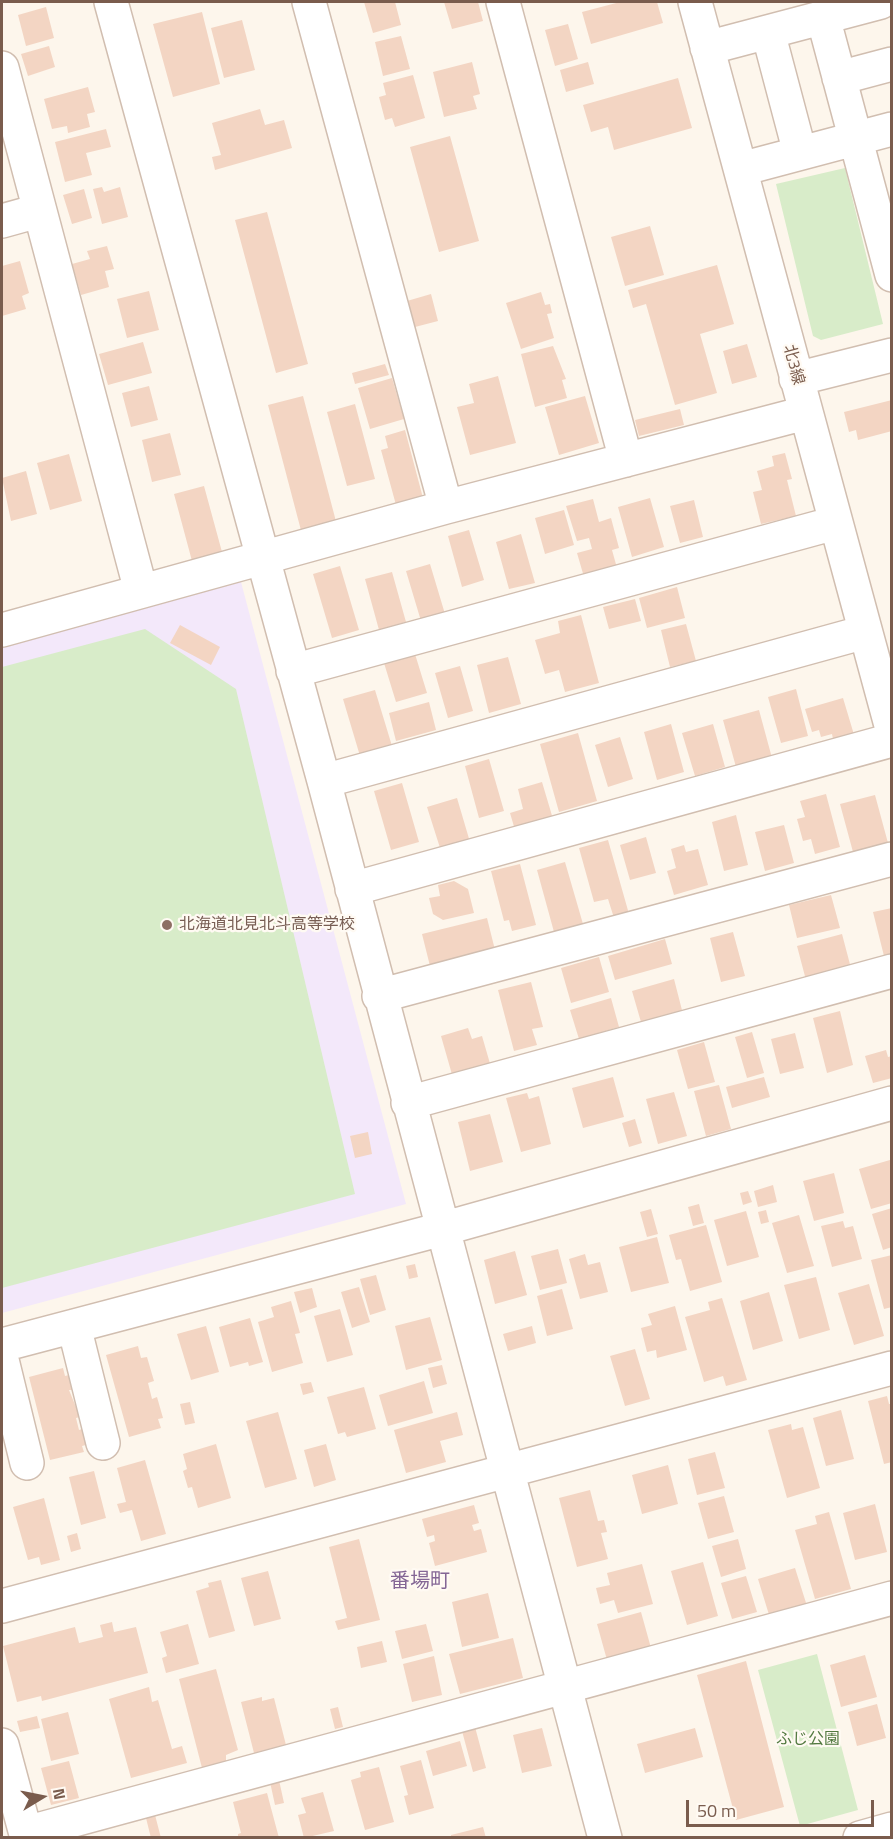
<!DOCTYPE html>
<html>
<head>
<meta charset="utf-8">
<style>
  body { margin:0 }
  #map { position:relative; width:893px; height:1839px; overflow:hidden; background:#fdf6ec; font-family:"Titillium Web",sans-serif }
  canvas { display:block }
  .frame { position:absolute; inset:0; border:3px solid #7a5c4d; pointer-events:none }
  .north { position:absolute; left:12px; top:1767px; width:60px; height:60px; -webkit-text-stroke:4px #fffaf3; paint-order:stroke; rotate:80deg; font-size:16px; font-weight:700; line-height:24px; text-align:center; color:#7a5c4d }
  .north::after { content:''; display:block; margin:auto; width:21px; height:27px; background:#7a5c4d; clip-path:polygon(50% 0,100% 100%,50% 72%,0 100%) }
  .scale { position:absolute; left:686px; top:1800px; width:188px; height:27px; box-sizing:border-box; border:3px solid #7a5c4d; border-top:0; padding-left:8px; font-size:18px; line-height:21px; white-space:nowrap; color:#7a5c4d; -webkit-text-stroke:4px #fffaf3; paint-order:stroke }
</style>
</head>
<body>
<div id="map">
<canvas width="893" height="1839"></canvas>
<div class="frame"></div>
<div class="north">N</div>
<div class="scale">50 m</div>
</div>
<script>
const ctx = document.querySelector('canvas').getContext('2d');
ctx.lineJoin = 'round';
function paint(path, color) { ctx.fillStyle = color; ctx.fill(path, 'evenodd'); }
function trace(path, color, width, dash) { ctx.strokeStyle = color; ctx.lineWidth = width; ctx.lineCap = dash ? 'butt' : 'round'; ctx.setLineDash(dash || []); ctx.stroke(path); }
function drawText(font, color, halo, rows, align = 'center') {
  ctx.font = font + ' "Titillium Web","Noto Sans JP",sans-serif'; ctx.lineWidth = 4.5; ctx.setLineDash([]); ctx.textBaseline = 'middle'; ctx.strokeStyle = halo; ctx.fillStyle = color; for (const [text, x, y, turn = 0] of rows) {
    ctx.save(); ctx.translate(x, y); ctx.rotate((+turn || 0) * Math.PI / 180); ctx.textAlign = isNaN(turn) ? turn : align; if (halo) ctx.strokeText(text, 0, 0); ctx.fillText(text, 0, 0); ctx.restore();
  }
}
paint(new Path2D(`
  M241 582 406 1204 2 1313V646Z`), '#f3e8fa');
paint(new Path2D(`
  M845 168 883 324 821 340 813 336 776 184Z
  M145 629 236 689 355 1194 2 1288V667Z
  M817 1654 858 1810 800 1826 758 1670Z`), '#d8ecc9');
paint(new Path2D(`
  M364 2H395L401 25 373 33Z
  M444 2H478L483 21 452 29Z
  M620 2H657L663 23 591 44 582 12Z
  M46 7 54 38 26 46 18 15Z
  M202 12 220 84 173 97 153 24Z
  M242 20 255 70 224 78 211 28Z
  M568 24 578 59 555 66 545 30Z
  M401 36 410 69 383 76 375 42Z
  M49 46 55 67 28 76 21 54Z
  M472 62 480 94 473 96 477 109 444 117 433 72Z
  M588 62 594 84 566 92 560 70Z
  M413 75 425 118 395 127 392 118 385 120 379 97 386 95 383 83Z
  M678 78 692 128 614 150 608 127 591 132 583 105Z
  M88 87 95 112 87 114 90 127 68 133 67 126 52 129 44 99Z
  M260 109 265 125 284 120 292 148 215 170 212 157 221 155 212 123Z
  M106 129 111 147 86 153 92 175 65 182 55 142Z
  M450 136 479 241 439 252 410 147Z
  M102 187 104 192 120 187 128 217 102 224 93 189Z
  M84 189 92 218 72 224 63 195Z
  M267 212 308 364 276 373 235 220Z
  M650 226 664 275 625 286 611 237Z
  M107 246 114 269 105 271 109 287 81 295 72 264 90 259 87 251Z
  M20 261 29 293 22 296 26 309 2 316V266Z
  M717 265 734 324 700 334 717 393 675 405 646 304 633 308 628 290Z
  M149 291 159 330 127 338 117 299Z
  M541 292 545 305 550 304 552 313 547 314 554 338 521 349 506 303Z
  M431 294 438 321 415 327 407 301Z
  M143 342 152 373 108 385 99 354Z
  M747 344 757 377 732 384 723 351Z
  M553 346 566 379 562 380 567 398 535 407 521 354Z
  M385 364 389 375 355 384 352 373Z
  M498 376 516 443 470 455 457 407 474 403 469 384Z
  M392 378 404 419 370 429 358 388Z
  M149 386 158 420 131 427 122 393Z
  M303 396 338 529 303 538 268 405Z
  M585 396 599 443 559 455 545 407Z
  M892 400V431L858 440 856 430 849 432 844 412Z
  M355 404 375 479 347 486 327 412Z
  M680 409 684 425 639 436 635 420Z
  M405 430 423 498 396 505 381 450 388 448 385 436Z
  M170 433 181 475 152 482 142 440Z
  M785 453 792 479 787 480 796 516 761 524 753 492 762 490 757 471 774 466 772 456Z
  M69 454 82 501 50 510 37 463Z
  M26 471 37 514 11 521 2 478Z
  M204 486 222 552 192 561 174 494Z
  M650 498 664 547 632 557 618 507Z
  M593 499 599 522 611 518 619 548 612 550 617 568 584 577 577 553 592 549 589 538 577 541 566 506Z
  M694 500 703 537 680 543 670 506Z
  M564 510 574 545 545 554 535 518Z
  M469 530 484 580 462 587 448 536Z
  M521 534 535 583 509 589 496 542Z
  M430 564 445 614 421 621 406 571Z
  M340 566 359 630 332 638 313 574Z
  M392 572 406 622 379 630 365 579Z
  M677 587 685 618 647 628 639 598Z
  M635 599 641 621 609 629 603 607Z
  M581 615 599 683 565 692 559 670 545 674 535 640 560 633 558 621Z
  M686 624 696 661 670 667 661 630Z
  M180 625 220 647 211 665 170 643Z
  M415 654 427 693 396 702 384 663Z
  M508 657 521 704 489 713 477 665Z
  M460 666 473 711 448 718 435 673Z
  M796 689 808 736 781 743 768 697Z
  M375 690 392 746 360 756 343 699Z
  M843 698 855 738 834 744 832 734 821 737 819 730 812 732 805 709Z
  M429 702 436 730 396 741 389 713Z
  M759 710 772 758 736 767 723 720Z
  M671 724 684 772 657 780 644 732Z
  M713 724 725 767 695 776 682 733Z
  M578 733 597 801 559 812 540 744Z
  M620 737 633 779 608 787 595 745Z
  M489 759 504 811 479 818 465 766Z
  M542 782 553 819 515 830 510 813 523 809 518 789Z
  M402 783 419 842 391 850 374 791Z
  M826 794 840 847 815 854 811 839 803 841 797 819 805 817 800 801Z
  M875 795 888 843 853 852 840 804Z
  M457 798 470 842 441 851 427 807Z
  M736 815 748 865 724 871 712 822Z
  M784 825 794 863 765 871 755 832Z
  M646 837 656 873 630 880 620 845Z
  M608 840 629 914 614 918 608 899 594 902 579 848Z
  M684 845 686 852 698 849 708 885 674 895 667 871 676 868 671 849Z
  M565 862 583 924 554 932 537 870Z
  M520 864 536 925 512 931 509 920 504 921 491 871Z
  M454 881 468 889 474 913 443 920 433 914 429 898 440 896 438 885Z
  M831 895 840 928 797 938 789 905Z
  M892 908V963L886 964 873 912Z
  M487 918 495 950 430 966 422 934Z
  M733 932 745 976 721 982 710 938Z
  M842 934 852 972 807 984 797 946Z
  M665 939 672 964 615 980 608 956Z
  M599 957 609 992 571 1003 561 968Z
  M674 979 684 1018 643 1029 632 991Z
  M531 982 543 1027 532 1029 537 1045 514 1051 498 990Z
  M611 998 619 1027 579 1039 570 1010Z
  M840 1011 853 1065 827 1073 813 1018Z
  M468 1028 472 1039 482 1036 491 1067 453 1078 441 1036Z
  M752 1032 764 1073 747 1078 735 1037Z
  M795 1033 804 1068 780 1074 771 1039Z
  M704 1042 715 1082 688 1089 677 1050Z
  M886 1050 888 1057 892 1056V1078L873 1083 865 1056Z
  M613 1077 624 1117 583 1128 572 1088Z
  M764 1077 770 1097 732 1108 726 1087Z
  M719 1085 731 1129 706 1136 694 1091Z
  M674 1092 687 1136 658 1144 646 1099Z
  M527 1093 529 1099 539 1096 551 1144 521 1152 506 1098Z
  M490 1114 503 1162 470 1171 458 1122Z
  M635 1119 642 1143 629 1147 622 1123Z
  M368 1132 372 1154 355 1158 350 1136Z
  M890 1160 892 1203 871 1209 859 1169Z
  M834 1173 844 1213 814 1221 803 1181Z
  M773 1185 777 1202 758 1207 754 1191Z
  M748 1191 752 1202 743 1205 740 1193Z
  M699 1204 704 1223 693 1226 688 1207Z
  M892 1208V1247L883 1250 872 1214Z
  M651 1209 658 1234 647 1237 640 1212Z
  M766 1210 769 1222 761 1224 758 1212Z
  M746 1211 759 1257 727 1266 714 1220Z
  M799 1215 814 1266 787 1273 772 1223Z
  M843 1221 845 1228 853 1226 862 1259 832 1267 821 1226Z
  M706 1225 722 1282 690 1291 681 1259 676 1260 669 1235Z
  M657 1237 669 1283 631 1292 619 1247Z
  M558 1249 567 1283 540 1290 531 1256Z
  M515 1251 527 1295 495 1304 484 1260Z
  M585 1254 588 1265 600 1262 608 1292 580 1299 569 1259Z
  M892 1255V1307L884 1309 871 1260Z
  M415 1264 418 1277 409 1279 406 1266Z
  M376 1275 386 1310 370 1315 360 1279Z
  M816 1277 830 1330 799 1339 784 1285Z
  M869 1284 884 1336 854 1345 838 1293Z
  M359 1287 370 1322 352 1328 341 1292Z
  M312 1288 317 1307 300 1313 294 1292Z
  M562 1289 573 1329 547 1336 537 1296Z
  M769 1292 783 1341 753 1350 740 1301Z
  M722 1298 747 1380 726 1386 723 1376 704 1382 685 1317 710 1310 708 1302Z
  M291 1301 300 1333 295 1334 303 1363 272 1372 258 1322 274 1317 271 1307Z
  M675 1306 687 1350 657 1358 656 1350 647 1352 641 1328 652 1325 648 1314Z
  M340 1309 353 1355 327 1362 314 1316Z
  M430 1317 442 1360 406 1370 395 1326Z
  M250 1318 263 1362 249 1366 248 1362 230 1367 219 1327Z
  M206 1326 219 1372 191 1380 177 1334Z
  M532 1326 536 1343 508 1351 503 1334Z
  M138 1346 141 1358 147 1357 154 1381 148 1383 152 1399 157 1397 163 1418 158 1419 161 1428 129 1437 106 1355Z
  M635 1349 650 1399 625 1406 610 1356Z
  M442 1365 447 1384 433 1388 428 1368Z
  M63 1368 65 1376 69 1375 73 1390H69L80 1417 76 1418 79 1430 82 1429 86 1445 82 1446 84 1452 50 1460 29 1377Z
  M424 1381 433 1413 388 1426 379 1395Z
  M311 1382 314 1392 303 1395 300 1384Z
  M364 1387 376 1429 347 1437 345 1432 338 1434 327 1397Z
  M887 1396 889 1404H892V1462L884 1464 868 1401Z
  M190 1402 195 1423 185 1425 180 1404Z
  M841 1410 854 1459 826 1466 813 1418Z
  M278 1412 297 1479 265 1488 246 1421Z
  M457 1412 463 1435 440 1441 446 1462 406 1473 394 1430Z
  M791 1424 792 1430 803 1427 820 1488 787 1498 768 1430Z
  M216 1444 231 1498 198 1508 192 1487 188 1488 183 1471 187 1469 183 1454Z
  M326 1444 336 1480 314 1487 304 1450Z
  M715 1452 725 1488 697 1495 688 1459Z
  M145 1460 166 1534 141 1541 132 1510 120 1513 117 1504 126 1502 117 1468Z
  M668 1465 678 1504 642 1514 632 1475Z
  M94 1471 106 1518 81 1525 69 1477Z
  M590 1490 598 1521 604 1520 607 1532 601 1533 608 1559 577 1567 559 1498Z
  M724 1496 734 1532 708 1539 698 1503Z
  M44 1498 60 1560 41 1565 39 1557 28 1560 13 1507Z
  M875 1504 887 1552 855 1560 843 1513Z
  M474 1505 479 1523 472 1525 474 1531 481 1529 487 1552 435 1566 429 1543 435 1541 434 1535 427 1537 422 1519Z
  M829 1512 851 1589 815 1599 795 1530 817 1524 815 1516Z
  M77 1533 81 1549 71 1552 67 1536Z
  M359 1539 380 1620 338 1630 335 1621 347 1618 329 1547Z
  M738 1539 746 1569 721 1577 712 1546Z
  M703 1562 718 1616 687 1625 671 1571Z
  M642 1564 653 1604 618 1613 614 1600 600 1604 596 1588 610 1585 607 1573Z
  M795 1568 807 1606 770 1618 758 1579Z
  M268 1571 281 1619 254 1626 241 1578Z
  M746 1576 757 1612 732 1619 721 1583Z
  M221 1580 235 1631 209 1638 196 1591 209 1587 208 1583Z
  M488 1593 499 1638 462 1647 452 1602Z
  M641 1612 651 1648 607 1660 597 1624Z
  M112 1622 114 1632 136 1627 148 1673 42 1701 41 1696 17 1702 3 1646 75 1627 79 1643 103 1637 100 1625Z
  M188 1624 199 1664 166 1673 162 1658 167 1656 160 1632Z
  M426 1624 433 1651 402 1659 395 1631Z
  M513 1638 523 1678 460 1694 449 1654Z
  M382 1641 387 1662 361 1668 357 1647Z
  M865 1655 877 1697 841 1707 830 1665Z
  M434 1656 442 1695 412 1702 403 1664Z
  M746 1661 784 1807 736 1820 697 1675Z
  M216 1669 238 1750 226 1755V1761L202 1768 179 1679Z
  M149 1687 152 1702 158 1700 172 1749 182 1746 187 1763 131 1778 109 1699Z
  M262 1697V1701L274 1698 286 1745 254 1753 241 1702Z
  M877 1704 886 1738 857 1746 848 1712Z
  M338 1707 343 1727 335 1729 330 1709Z
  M68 1712 79 1754 51 1761 41 1719Z
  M37 1716 40 1728 20 1732 17 1721Z
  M475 1727 486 1768 473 1772 462 1731Z
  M542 1728 552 1766 522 1773 513 1735Z
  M695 1728 703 1757 645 1773 637 1744Z
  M460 1741 467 1766 433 1776 426 1751Z
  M421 1760 434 1808 409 1815 404 1796 408 1795 400 1766Z
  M69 1761 79 1798 51 1805 41 1768Z
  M379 1767 394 1822 365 1830 351 1780 361 1777 360 1772Z
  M279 1780 284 1803 275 1805 270 1782Z
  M323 1792 334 1831 304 1838 298 1815 306 1813 301 1798Z
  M267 1793 279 1838H238V1834L241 1833 233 1802Z
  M155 1815 161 1838H151L146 1818Z
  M483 1827 486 1838H451V1835Z`), '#f3d5c3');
const minor = new Path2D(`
  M111 2 324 781 605 1838
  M309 2 446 507
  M503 2 626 460
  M695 2 892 729
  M823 17 892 275
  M768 32 800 153
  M707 48 881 2
  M2 68 141 591
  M839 78 892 64
  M741 169 892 129
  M2 221 38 211
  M796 379 892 355
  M2 630 446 507 805 413
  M293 671 835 523
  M324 781 865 632
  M352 889 892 740
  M379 996 892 859
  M408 1103 892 971
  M74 1326 103 1443
  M2 1345 442 1229 892 1103
  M2 1360 27 1463
  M2 1606 892 1368
  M2 1745 27 1838
  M26 1833 892 1598
  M860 1838 892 1829`);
trace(minor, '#d1beb0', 36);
trace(minor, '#fff', 33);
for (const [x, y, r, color] of [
  [167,925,6,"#8d6e63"]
]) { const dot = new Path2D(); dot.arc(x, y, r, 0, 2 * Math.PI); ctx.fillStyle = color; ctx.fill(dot); trace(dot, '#fffaf3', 2); }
drawText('16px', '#7a5c4d', '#fffaf3', [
  ["北3線",793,365,75]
]);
drawText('16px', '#785e54', '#fffaf3', [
  ["北海道北見北斗高等学校",179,925]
], 'left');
drawText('16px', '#537a41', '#fffaf3', [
  ["ふじ公園",808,1740]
]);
drawText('20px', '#846695', '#fffaf3', [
  ["番場町",420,1582]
]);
</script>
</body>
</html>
